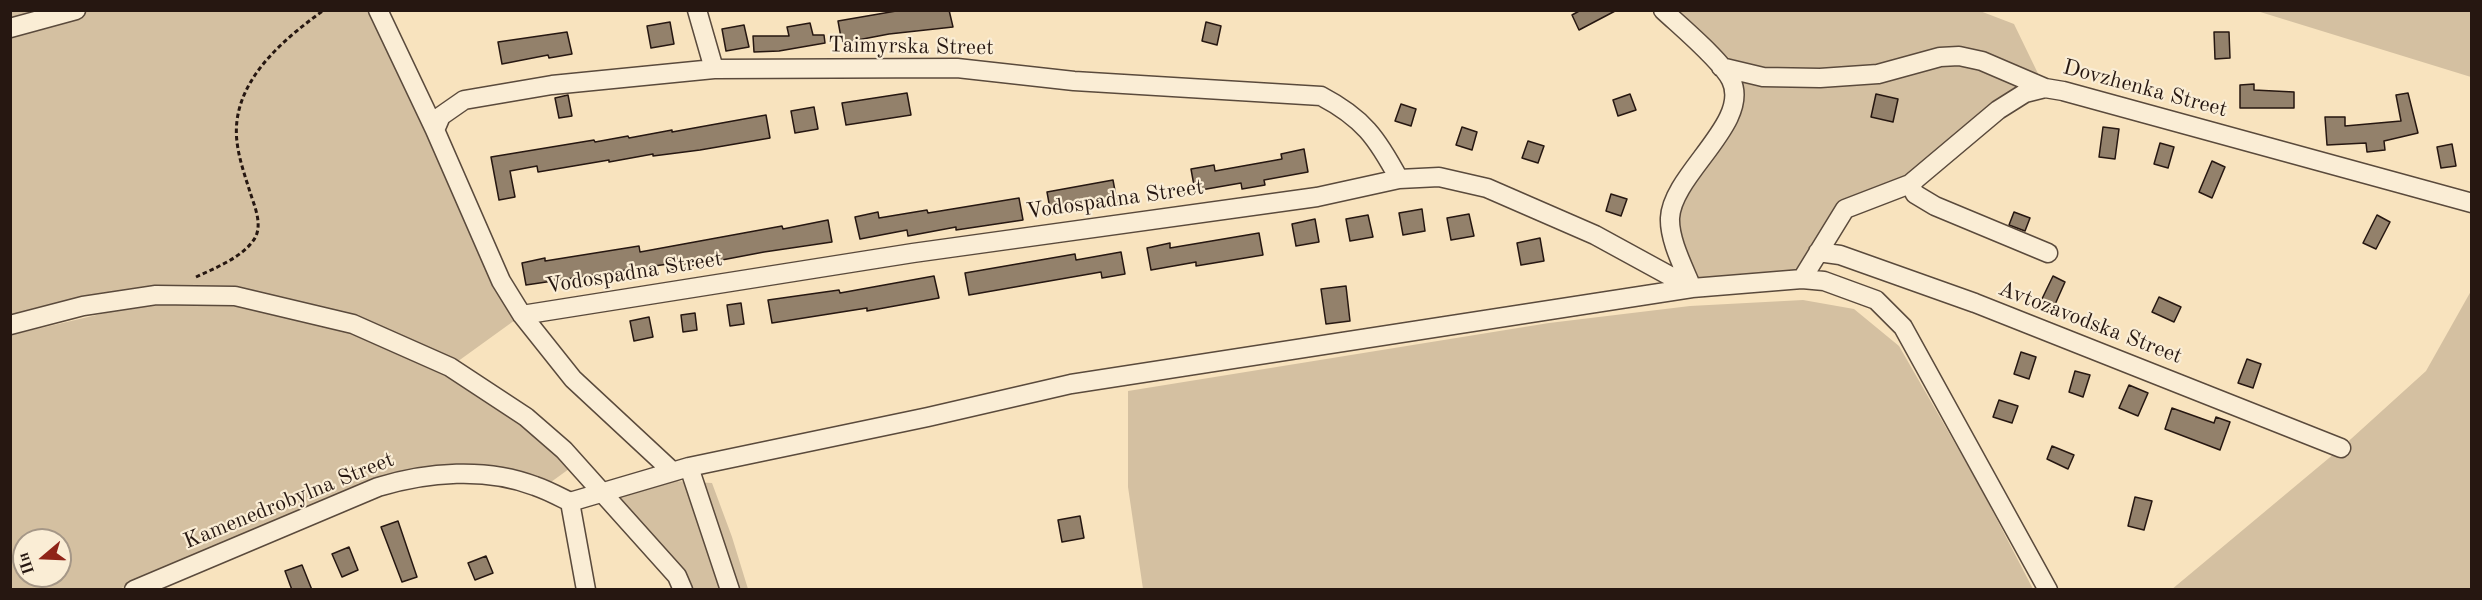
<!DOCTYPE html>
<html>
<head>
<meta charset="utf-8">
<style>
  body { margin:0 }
  #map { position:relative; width:2482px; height:600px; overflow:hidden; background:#f8e3be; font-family:"Old Standard TT",serif }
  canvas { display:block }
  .frame { position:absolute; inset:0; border:12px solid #261711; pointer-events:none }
  .north { position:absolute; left:12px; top:528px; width:60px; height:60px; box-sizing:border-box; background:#faedd5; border:2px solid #a59787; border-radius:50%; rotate:251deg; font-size:16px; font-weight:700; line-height:24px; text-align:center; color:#261711 }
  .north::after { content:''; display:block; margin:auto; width:21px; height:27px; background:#8f2418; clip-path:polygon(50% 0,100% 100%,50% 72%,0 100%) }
</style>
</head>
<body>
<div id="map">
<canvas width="2482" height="600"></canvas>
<div class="frame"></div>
<div class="north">Пн</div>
</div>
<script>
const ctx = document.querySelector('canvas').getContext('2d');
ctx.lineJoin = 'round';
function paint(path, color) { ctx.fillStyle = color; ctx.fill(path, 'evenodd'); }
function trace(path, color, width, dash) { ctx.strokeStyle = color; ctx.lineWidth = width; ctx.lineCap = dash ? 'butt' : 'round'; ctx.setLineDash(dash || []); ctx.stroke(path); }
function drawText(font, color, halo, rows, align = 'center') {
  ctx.font = font + ' "Old Standard TT",serif'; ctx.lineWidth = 4.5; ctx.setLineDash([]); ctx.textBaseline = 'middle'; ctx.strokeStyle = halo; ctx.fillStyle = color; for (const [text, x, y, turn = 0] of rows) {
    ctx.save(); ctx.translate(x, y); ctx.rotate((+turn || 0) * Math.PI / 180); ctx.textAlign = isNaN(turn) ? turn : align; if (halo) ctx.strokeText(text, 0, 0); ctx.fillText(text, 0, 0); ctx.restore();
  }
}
paint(new Path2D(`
  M10 11H378L522 315 450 367 353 324 235 296 156 295 11 325Z
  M1663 11H1980L2014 24 2045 88 2025 93 1910 184 1845 209 1802 279 1692 288 1669 219 1735 94Z
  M2257 11H2471V77Z
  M2471 291V589L2171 590 2341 448 2426 371Z
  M1803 300 1854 309 1899 346 1979 485 2033 589H1143L1128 487V391L1549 323 1690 306Z
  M233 302 351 333 449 378 522 420 559 453 569 469 551 482 444 471 179 563 119 589 11 590V335L118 310 151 305ZM24 540H60V576H24Z
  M675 481 712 483 732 537 748 589H692L618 498 621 491Z`), '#d4c0a1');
const building = new Path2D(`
  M902 10H949L953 27 889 34 842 43 838 21Z
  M1581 10H1617L1579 30 1572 15Z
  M670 22 674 44 651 48 647 26Z
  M1206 22 1221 26 1217 45 1202 41Z
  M810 23 813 35H824L825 43 779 51 754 52 753 36H789L787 27Z
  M744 25 749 47 726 51 722 29Z
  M567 32 572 54 549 58 548 55 502 64 498 42Z
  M2214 32H2229L2230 58 2215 59Z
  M2254 84V90L2294 92V108H2240V85Z
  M907 93 911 115 846 125 842 103Z
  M2408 93 2418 133 2384 141 2385 150 2367 152 2366 143 2327 145 2325 117H2345V126L2401 121 2396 95Z
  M1630 94 1636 110 1618 116 1613 100Z
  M1876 94 1898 99 1893 122 1871 117Z
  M568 95 572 116 559 118 555 98Z
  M1401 104 1416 109 1411 126 1395 121Z
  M814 107 818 129 795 133 791 111Z
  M766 115 770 138 700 150 653 156V154L609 162V160L538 172 537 166 510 171 515 197 499 200 491 157 594 140 595 142 628 136 629 138 672 130V132Z
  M1462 127 1477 132 1472 150 1456 145Z
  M2103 127 2119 129 2115 159 2099 157Z
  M1528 141 1544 146 1538 163 1522 158Z
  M2160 143 2174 147 2168 168 2154 164Z
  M2452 144 2456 166 2441 168 2437 147Z
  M1304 149 1308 172 1264 180 1265 185 1242 189 1241 183 1195 191 1191 169 1214 165 1215 171 1282 159 1281 154Z
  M2212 161 2225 167 2212 198 2199 192Z
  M1113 180 1117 202 1051 214 1047 192Z
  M1611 194 1627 199 1621 216 1606 211Z
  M1019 198 1023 220 956 230V227L908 236 907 230 860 239 855 217 878 212 879 218 927 210 928 213Z
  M1422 209 1425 231 1403 235 1399 213Z
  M2014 212 2030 218 2025 231 2009 225Z
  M1469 214 1474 236 1451 240 1447 218Z
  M1368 215 1373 237 1350 241 1346 219Z
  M2377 215 2390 222 2376 249 2363 243Z
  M1315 219 1319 242 1296 246 1292 224Z
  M828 220 832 242 764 252 669 270 668 264 526 285 522 263 545 258V261L639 246 640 252 771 228 782 226 783 229Z
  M1259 233 1263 255 1196 266V262L1151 270 1147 248 1170 243V248Z
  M1540 238 1544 261 1521 265 1517 243Z
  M1121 252 1125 274 1102 278 1101 272 969 295 965 273 1075 254 1076 260Z
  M934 276 939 298 867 311V308L772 323 768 300 839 290 840 293Z
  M2053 276 2065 282 2053 309 2040 303Z
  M1346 286 1350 321 1326 324 1321 289Z
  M2159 297 2181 307 2174 322 2152 312Z
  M741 303 744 324 730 326 727 305Z
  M695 313 697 330 683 332 681 315Z
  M649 317 653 337 634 341 630 321Z
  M2021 352 2036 357 2029 379 2014 374Z
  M2247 359 2261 364 2253 388 2238 383Z
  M2075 371 2090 375 2083 397 2069 392Z
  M2129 385 2148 393 2138 416 2119 408Z
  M1999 400 2018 406 2012 423 1993 417Z
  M2172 408 2214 423 2216 417 2230 422 2220 450 2165 429Z
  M2052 446 2074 455 2068 469 2047 459Z
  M2135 497 2152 501 2144 530 2128 526Z
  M1080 516 1084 538 1062 542 1058 520Z
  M398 521 417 577 402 582 381 527Z
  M349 547 358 570 342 577 332 554Z
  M486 556 493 573 475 580 468 563Z
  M302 565 312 590H292L285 571Z`);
paint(building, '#93816b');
trace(building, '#261711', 1.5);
const minor = new Path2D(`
  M378 10 435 130 501 281 522 315 573 379 672 471
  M697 10 714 69
  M1663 10C1680 26 1722 61 1731 80 1752 122 1672 174 1670 218 1669 240 1684 268 1692 288
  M10 28 76 10
  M1721 67 1763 77 1820 78 1878 74 1940 57 1959 56 1982 61 2045 88
  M435 130 441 116 464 100 552 85 714 69 957 68 1074 81 1321 96C1363 118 1377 138 1399 179
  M1910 184 1915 194 1935 206 2048 253
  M1818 252 1840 255 1975 303 2341 448
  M1802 279 1845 209 1910 184 1998 110 2025 93 2045 88 2063 91 2472 203
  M522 315 913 253 1317 197 1399 179 1439 177 1487 188 1595 235 1692 288
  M10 325 83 306 156 295 235 296 353 324 450 367 526 417 564 450 677 576 683 590
  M689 467 730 590
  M570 502 689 467 928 417 1071 384 1692 288 1802 279 1824 281 1876 300 1903 327 2048 590
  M570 502 586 590
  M134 590 378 487C427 472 486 467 535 486 547 490 558 496 570 502`);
trace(minor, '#5a4a3c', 21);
trace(new Path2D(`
  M196 277C215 268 246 256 256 236 262 222 254 205 250 192 245 176 239 159 237 142 230 84 281 41 324 10`), '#261711', 3, [4.5, 3]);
trace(minor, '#faedd5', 18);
drawText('22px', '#261711', '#faedd5', [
  ["Taimyrska Street",911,47,1],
  ["Dovzhenka Street",2145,89,15],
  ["Vodospadna Street",1115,200,-8],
  ["Vodospadna Street",634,273,-9],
  ["Avtozavodska Street",2090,323,21],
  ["Kamenedrobylna Street",289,501,-22]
]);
</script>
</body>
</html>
